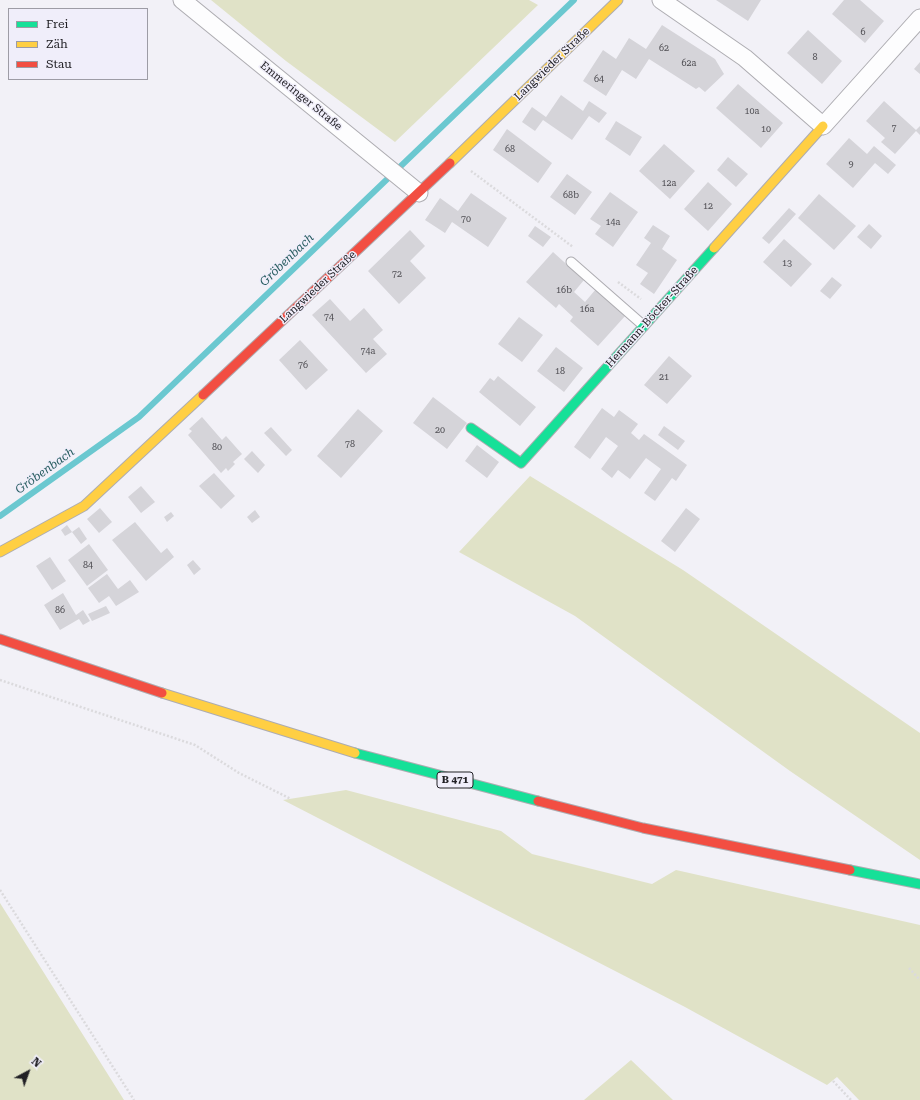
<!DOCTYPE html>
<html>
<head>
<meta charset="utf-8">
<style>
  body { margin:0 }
  #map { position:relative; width:920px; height:1100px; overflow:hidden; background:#f2f1f7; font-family:"Roboto Serif",serif }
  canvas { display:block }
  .legend { position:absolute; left:8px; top:8px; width:140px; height:72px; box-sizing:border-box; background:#f0eefa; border:1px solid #9d9ca5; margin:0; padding:5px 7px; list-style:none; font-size:12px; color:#212025 }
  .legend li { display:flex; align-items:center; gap:8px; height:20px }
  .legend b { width:20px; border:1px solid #9d9ca5 }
  .north { position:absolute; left:8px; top:1052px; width:40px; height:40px; -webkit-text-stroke:3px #f0eefa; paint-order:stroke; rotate:41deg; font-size:11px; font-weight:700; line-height:16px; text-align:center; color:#212025 }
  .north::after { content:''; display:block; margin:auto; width:14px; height:18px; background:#212025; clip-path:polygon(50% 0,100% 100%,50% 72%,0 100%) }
</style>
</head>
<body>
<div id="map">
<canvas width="920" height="1100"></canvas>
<ul class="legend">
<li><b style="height:5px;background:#16e098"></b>Frei</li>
<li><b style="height:5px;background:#ffcf43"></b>Zäh</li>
<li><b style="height:5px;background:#f24e42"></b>Stau</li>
</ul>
<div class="north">N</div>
</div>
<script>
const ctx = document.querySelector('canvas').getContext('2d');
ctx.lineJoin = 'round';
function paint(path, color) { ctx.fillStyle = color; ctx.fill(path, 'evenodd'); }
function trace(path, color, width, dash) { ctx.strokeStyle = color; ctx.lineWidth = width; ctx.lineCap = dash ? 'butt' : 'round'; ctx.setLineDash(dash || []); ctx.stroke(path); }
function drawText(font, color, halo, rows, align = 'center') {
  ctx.font = font + ' "Roboto Serif",serif'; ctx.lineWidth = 3; ctx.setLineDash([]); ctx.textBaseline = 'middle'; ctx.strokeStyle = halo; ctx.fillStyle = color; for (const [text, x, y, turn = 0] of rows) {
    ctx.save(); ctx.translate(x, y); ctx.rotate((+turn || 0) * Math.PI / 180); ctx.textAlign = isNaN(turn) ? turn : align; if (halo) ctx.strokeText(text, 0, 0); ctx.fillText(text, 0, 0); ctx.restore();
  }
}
paint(new Path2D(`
  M211 0H529L538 5 395 142 286 61Z
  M530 476 683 570 920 733V860L790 771 575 616 459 552Z
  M346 790 501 831 532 854 652 884 676 870 920 925V1100H859L837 1077 827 1085 685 1007 283 800Z
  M0 903 124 1100H0Z
  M631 1060 673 1100H584Z`), '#e0e2c7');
trace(new Path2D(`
  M0 516 139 417 574 0`), '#6bc8d0', 6);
paint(new Path2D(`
  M716 0H761L748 21Z
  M844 0H860L884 21 865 43 832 14Z
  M662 25 715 59 724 74 705 92 699 87 696 89 649 59 636 79 622 70 606 96 583 81 603 50 616 59 629 38 646 49Z
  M808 30 842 61 822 84 787 53Z
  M920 62V74L914 69Z
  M738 84 783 123 761 148 716 108Z
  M561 95 583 111 589 101 607 113 599 123 589 116 572 140 543 120 535 131 522 122 532 107 546 117Z
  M884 101 916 130 920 126V135L916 131 895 154 881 142 885 138 866 121Z
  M616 121 642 137 630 156 605 139Z
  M507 129 552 163 538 183 493 150Z
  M849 138 867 154 874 146 896 165 888 174 875 163 853 188 826 164Z
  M664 144 695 171 670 199 639 171Z
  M728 157 748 174 736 187 717 170Z
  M567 174 592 192 575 215 550 197Z
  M708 182 732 204 708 231 684 209Z
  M610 192 638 212 613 247 595 234 601 226 590 219Z
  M471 193 507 218 488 247 452 222 445 233 425 220 440 198 458 211Z
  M819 194 856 226 834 250 798 218Z
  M789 208 796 214 769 244 762 238Z
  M869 224 882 236 871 249 857 237Z
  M653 225 670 236 662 249 677 260 654 294 640 284 648 273 636 265 651 243 644 238Z
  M535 226 551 237 543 247 528 236Z
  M410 230 425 246 410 261 426 278 399 304 368 271Z
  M784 239 812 264 791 287 763 262Z
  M553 252 584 280 574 292 585 302 596 289 626 315 598 346 570 321 573 317 559 304 556 308 526 282Z
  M832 277 842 285 830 299 820 291Z
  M330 299 350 321 364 308 383 330 373 339 387 354 366 373 312 315Z
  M519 317 543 335 522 362 498 344Z
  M300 340 328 370 306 390 279 360Z
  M556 347 583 368 564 392 537 371Z
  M669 356 692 376 667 404 644 385Z
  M498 376 536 407 520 426 479 392 490 378 494 381Z
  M433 397 467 423 447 449 413 423Z
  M602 408 614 417 619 410 638 424 631 433 639 440 644 434 687 465 676 481 672 478 655 501 644 493 661 469 646 458 630 479 618 470 612 478 601 469 618 446 606 437 590 459 574 447Z
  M358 409 383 431 341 478 317 456Z
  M202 417 222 440 226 436 242 454 233 462 235 464 228 471 226 468 221 473 188 435 192 431 189 429Z
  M664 426 685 441 678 450 658 435Z
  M271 427 292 450 286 456 264 433Z
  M477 445 499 462 487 478 465 461Z
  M252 451 265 465 258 473 244 459Z
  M214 473 235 496 221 509 199 486Z
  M141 486 155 502 141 513 128 497Z
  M100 508 112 522 99 533 87 519Z
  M686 508 700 519 675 552 661 541Z
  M255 510 260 517 252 523 247 517Z
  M171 512 174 516 167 522 164 517Z
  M135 522 161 553 167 548 174 557 146 581 112 540Z
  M67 525 72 532 65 536 61 530Z
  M79 527 87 539 81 544 72 532Z
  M89 544 108 570 87 586 68 560Z
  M50 557 66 581 52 590 36 566Z
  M193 560 201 569 194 575 187 565Z
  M107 574 118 589 130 580 139 592 116 606 109 596 99 603 88 588Z
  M63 593 76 615 83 610 90 621 83 625 79 619 60 630 44 605Z
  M106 606 110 613 92 621 88 614Z`), '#d5d4d9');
const lane = new Path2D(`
  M571 262 644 326`);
const street = new Path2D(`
  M182 0 419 193
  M661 0 745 58 823 126 920 18`);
const fast = new Path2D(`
  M471 428 521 463 714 248
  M355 753 538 801
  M850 870 920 884`);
const slow = new Path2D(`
  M450 163 618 0
  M714 248 823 126
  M0 552 84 506 203 395
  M162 693 355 753`);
const jam = new Path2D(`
  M203 395 450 163
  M0 639 162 693
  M538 801 643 828 850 870`);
trace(lane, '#adacb1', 11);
trace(street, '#adacb1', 19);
trace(fast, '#adacb1', 11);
trace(slow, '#adacb1', 11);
trace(jam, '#adacb1', 11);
trace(new Path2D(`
  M471 171 573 247
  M618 282 641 299
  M0 680 195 745 239 773 291 799
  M0 890 134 1100
  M909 968 920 980
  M833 1081 851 1100`), '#dbdadd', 2.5, [2, 2]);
trace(lane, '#fdfdfe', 9);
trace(street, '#fdfdfe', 17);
trace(fast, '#16e098', 9);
trace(slow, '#ffcf43', 9);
trace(jam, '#f24e42', 9);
drawText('9px', '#4e4d52', null, [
  ["6",863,32],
  ["62",664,48],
  ["8",815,57],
  ["62a",689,63],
  ["64",599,79],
  ["10a",752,111],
  ["7",894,128],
  ["10",766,129],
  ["68",510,149],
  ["9",851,164],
  ["12a",669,183],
  ["68b",571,195],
  ["12",708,206],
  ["70",466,219],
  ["14a",613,222],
  ["13",787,263],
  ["72",397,274],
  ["16b",564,290],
  ["16a",587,309],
  ["74",329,317],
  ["74a",368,351],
  ["76",303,365],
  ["18",560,371],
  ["21",664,377],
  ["20",440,430],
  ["78",350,444],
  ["80",217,447],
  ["84",88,565],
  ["86",60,610]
]);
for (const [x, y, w] of [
  [455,780,36]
]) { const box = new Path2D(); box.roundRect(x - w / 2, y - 8, w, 16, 3); ctx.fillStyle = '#f0eefa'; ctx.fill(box); trace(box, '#212025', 1); }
drawText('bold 10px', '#212025', null, [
  ["B 471",455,780]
]);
drawText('11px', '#212025', '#f0eefa', [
  ["Langwieder Straße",552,64,-44],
  ["Emmeringer Straße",301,96,39],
  ["Langwieder Straße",318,287,-43],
  ["Hermann-Böcker-Straße",652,317,-48]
]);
drawText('italic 12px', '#285d60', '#f0eefa', [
  ["Gröbenbach",287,260,-44],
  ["Gröbenbach",45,471,-36]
]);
</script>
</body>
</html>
